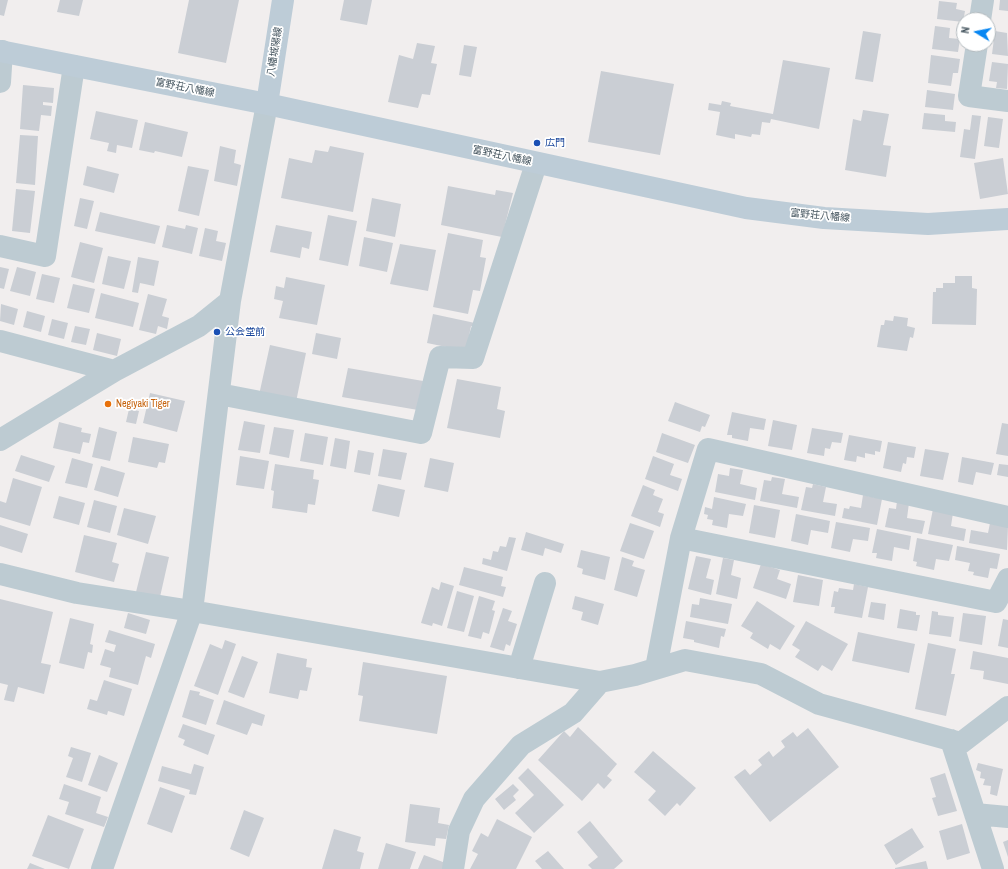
<!DOCTYPE html>
<html>
<head>
<meta charset="utf-8">
<style>
  body { margin:0 }
  #map { position:relative; width:1008px; height:869px; overflow:hidden; background:#f1eeee; font-family:"Archivo Narrow",sans-serif }
  canvas { display:block }
  .north { position:absolute; left:956px; top:12px; width:40px; height:40px; box-sizing:border-box; background:#fff; border:1px solid #b4bbbf; border-radius:50%; rotate:280deg; font-size:11px; font-weight:700; line-height:16px; text-align:center; color:#44545e }
  .north::after { content:''; display:block; margin:auto; width:14px; height:18px; background:#0786f2; clip-path:polygon(50% 0,100% 100%,50% 72%,0 100%) }
</style>
</head>
<body>
<div id="map">
<canvas width="1008" height="869"></canvas>
<div class="north">N</div>
</div>
<script>
const ctx = document.querySelector('canvas').getContext('2d');
ctx.lineJoin = 'round';
function paint(path, color) { ctx.fillStyle = color; ctx.fill(path, 'evenodd'); }
function trace(path, color, width, dash) { ctx.strokeStyle = color; ctx.lineWidth = width; ctx.lineCap = dash ? 'butt' : 'round'; ctx.setLineDash(dash || []); ctx.stroke(path); }
function drawText(font, color, halo, rows, align = 'center') {
  ctx.font = font + ' "Archivo Narrow","Noto Sans JP",sans-serif'; ctx.lineWidth = 3.5; ctx.setLineDash([]); ctx.textBaseline = 'middle'; ctx.strokeStyle = halo; ctx.fillStyle = color; for (const [text, x, y, turn = 0] of rows) {
    ctx.save(); ctx.translate(x, y); ctx.rotate((+turn || 0) * Math.PI / 180); ctx.textAlign = isNaN(turn) ? turn : align; if (halo) ctx.strokeText(text, 0, 0); ctx.fillText(text, 0, 0); ctx.restore();
  }
}
paint(new Path2D(`
  M0 0H8L4 16 0 15Z
  M60 0H83L79 16 57 12Z
  M189 0H239L226 63 178 53Z
  M344 0H372L367 25 340 20Z
  M1000 0H1008V11L999 10Z
  M939 1 957 3 956 9 965 11 963 22 937 19Z
  M935 26 950 28 949 38 960 39 958 52 932 49Z
  M863 31 881 34 873 82 855 79Z
  M995 31 1007 33 1008 56 992 54Z
  M417 43 435 46 431 63 437 64 430 95 422 94 418 108 388 102 399 55 413 59Z
  M464 45 477 47 471 77 459 75Z
  M931 55 960 59 958 73H953L951 86 928 83Z
  M783 60 830 68 819 129 771 119 770 123 762 122 760 135 752 134 751 137 735 134V139L716 135 720 112 708 110 709 103 721 105 722 101 731 103 730 106 773 114Z
  M992 62 1008 64 1007 89 996 88 997 82 989 81Z
  M601 71 674 84 660 155 588 142Z
  M23 85 54 88 53 103 43 102V105L52 106 51 116 41 115 39 131 20 129Z
  M927 90 955 94 953 110 925 107Z
  M863 110 889 114 883 145 891 146 886 177 845 170 853 119 861 121Z
  M96 111 138 120 132 148 117 145 116 153 107 151 109 143 90 139Z
  M924 113 945 115V121L956 122 955 132 922 129Z
  M972 115 981 116 975 159 960 157 964 129 970 130Z
  M988 117 1003 119 999 148 984 146Z
  M145 122 188 132 182 157 155 151 154 153 139 150Z
  M20 135 38 136 35 185 16 183Z
  M220 146 236 150 234 163 241 165 237 186 214 181Z
  M330 146 364 153 353 212 281 198 289 158 312 163 315 150 328 152Z
  M1003 158 1008 194 980 199 974 163Z
  M87 166 119 174 114 193 83 185Z
  M188 166 209 170 199 216 178 211Z
  M448 186 495 195 496 190 513 193 502 237 441 225Z
  M16 189 35 191 30 233 12 231Z
  M80 198 94 201 87 229 74 226Z
  M372 198 401 204 395 237 366 231Z
  M100 212 160 226 155 244 95 231Z
  M328 215 357 221 348 266 319 260Z
  M167 225 185 229 186 225 198 228 192 254 162 247Z
  M276 225 312 232 309 249 302 247 300 258 270 252Z
  M205 228 218 231 216 241 226 243 222 261 199 256Z
  M448 233 483 240 480 257 486 258 480 291 473 290 468 314 433 307Z
  M364 237 393 243 387 272 359 266Z
  M80 242 103 248 94 283 71 277Z
  M400 244 436 250 428 291 390 284Z
  M108 256 131 261 124 289 102 284Z
  M138 257 159 261 154 286 140 283 138 293 132 292Z
  M0 267 9 269 4 289 0 288Z
  M17 267 36 272 30 296 10 291Z
  M42 274 60 278 54 303 36 299Z
  M955 276H972V288L977 289 976 325 932 324 933 292H936V288H943V283H955Z
  M286 277 325 285 317 325 279 318 283 301 274 299 276 286 284 288Z
  M73 284 95 289 89 313 67 308Z
  M101 293 139 303 133 327 95 318Z
  M148 294 167 299 162 316 169 318 167 329 158 326 156 334 139 330Z
  M1 304 18 309 14 325 0 321Z
  M27 311 45 316 41 332 23 327Z
  M433 314 475 323 474 326H471L466 351 427 343Z
  M894 316 908 318 907 326 915 328 913 338 910 337 907 351 877 347 881 325H884L885 320 893 321Z
  M52 319 68 323 64 339 48 335Z
  M75 326 90 329 86 345 71 342Z
  M97 333 121 339 117 356 93 350Z
  M316 333 341 338 337 359 312 354Z
  M270 345 306 353 296 402 259 395Z
  M348 368 423 381 418 410 342 397Z
  M457 379 501 387 497 409 505 411 500 438 447 428Z
  M150 393 185 401 177 432 143 423Z
  M675 402 710 415 705 427 702 426 700 432 668 421Z
  M129 409 139 411 136 424 126 422Z
  M732 412 766 419 764 430 750 428 748 441 732 438V435H727Z
  M773 420 797 425 792 450 768 446Z
  M244 421 265 425 260 453 238 450Z
  M59 422 82 428 81 432 91 434 89 443 83 442 80 454 53 448Z
  M1002 423 1008 424V456L996 454Z
  M99 427 117 432 110 461 92 457Z
  M274 427 294 430 289 458 269 454Z
  M812 428 843 433 841 443 832 442 830 449 825 448 824 456 807 453Z
  M305 433 328 437 323 465 300 461Z
  M662 433 695 445 688 463 656 452Z
  M849 435 882 441 880 452 875 451V455L865 453V458L857 456 856 462 844 460Z
  M133 437 169 444 165 463 159 462 157 468 128 462Z
  M335 438 350 441 346 469 330 466Z
  M888 442 916 447 914 458 907 457 906 464 903 463 901 472 883 468Z
  M383 449 407 453 401 480 378 476Z
  M925 449 949 453 943 480 920 476Z
  M358 450 374 453 370 475 354 472Z
  M21 455 55 466 49 482 15 471Z
  M240 456 269 461 264 489 236 485Z
  M653 456 674 464 670 475 682 479 678 491 645 479Z
  M962 457 994 463 991 475 976 472 973 485 958 482Z
  M72 458 93 464 87 488 65 483Z
  M430 458 454 463 448 492 424 487Z
  M275 464 314 470 313 479 319 480 315 505 308 504 307 513 272 508 274 491 271 490Z
  M999 464 1008 465V477L997 475Z
  M101 466 125 473 118 497 94 490Z
  M730 468 743 470 740 484 757 488 755 500 715 492 718 474 729 476Z
  M772 477 785 479 782 494 799 497 797 508 760 501 764 480 771 481Z
  M13 478 42 487 30 526 0 517V501L6 503Z
  M378 484 405 490 399 517 372 511Z
  M813 484 826 487 823 502 837 504 835 516 801 510 806 487 812 488Z
  M643 485 655 490 653 495 663 499 658 512 664 514 660 527 631 516Z
  M863 495 882 499 877 525 842 518 844 508 849 509 850 506 861 508Z
  M59 496 85 503 79 525 53 518Z
  M714 497 746 504 743 516 729 514 727 528 712 525 713 520 707 519 708 515 704 514 705 507 712 509Z
  M94 500 117 506 110 533 87 527Z
  M897 501 909 503 907 518 925 521 922 534 885 527 889 508 896 509Z
  M754 505 780 510 775 538 749 533Z
  M124 508 156 516 148 544 117 535Z
  M933 509 953 513 951 526 966 529 964 541 928 534Z
  M796 514 830 521 828 533 811 530 808 545 791 541Z
  M836 522 870 528 868 541 853 539 850 552 831 548Z
  M630 523 654 531 644 559 620 551Z
  M990 523 1008 526 1007 550 969 543 971 530 988 533Z
  M0 525 28 534 22 553 0 546Z
  M877 529 911 536 909 550 894 547 892 561 876 558 877 553H872Z
  M526 532 564 544 561 553 545 548 543 556 521 550Z
  M84 535 117 543 112 562 119 564 114 582 75 572Z
  M509 537 516 538 507 571 482 564 483 558 491 560 493 551 498 552 500 546 506 547Z
  M917 538 953 545 949 561 936 559 934 570 916 566 917 562 913 561Z
  M957 546 1000 554 997 569 990 568 988 578 973 575 974 572 968 571 970 563 955 560Z
  M581 550 610 557 605 580 582 574 583 569 577 567Z
  M146 552 169 557 160 597 136 592Z
  M696 556 711 559 706 578 714 580 711 595 688 589Z
  M622 557 634 561 632 566 645 570 637 597 614 590Z
  M723 558 734 560 731 575 741 578 737 599 716 594Z
  M761 564 780 570 777 579 791 584 786 599 753 588Z
  M464 567 503 577 501 586 506 587 503 597 459 585Z
  M798 575 823 580 819 606 793 602Z
  M441 582 454 586 442 626 433 623 432 626 421 623 432 587 439 590Z
  M854 584 868 587 862 618 834 613 835 607H831L834 591 838 592 839 588 853 590Z
  M457 591 474 596 464 632 447 628Z
  M479 596 495 601 492 610 495 611 489 634 483 632 481 639 468 636Z
  M575 596 604 604 598 625 581 620 583 612 572 609Z
  M700 598 732 604 728 624 690 617 692 604 699 605Z
  M0 599 53 612 41 663 51 665 44 694 18 687 14 702 4 700 8 685 0 683Z
  M757 601 795 626 780 650 770 644 768 649 750 638 753 633 741 626Z
  M871 602 886 604 884 620 868 617Z
  M503 608 512 611 508 621 517 624 510 646 506 644 504 651 490 647Z
  M900 609 916 612V615H920L917 631 897 628Z
  M932 611 938 612V615L954 617 951 637 929 634Z
  M128 613 150 620 146 634 124 628Z
  M963 613 986 616 982 645 959 641Z
  M70 618 94 624 90 644 93 645 92 653 88 652 84 669 59 663Z
  M1003 619 1008 620V648L998 646Z
  M686 621 726 629 724 637 721 636 719 648 694 642V640L683 638Z
  M806 621 848 644 832 671 822 665 818 671 795 657 800 650 792 645Z
  M109 630 155 644 151 658 146 656 138 685 109 677 111 668 100 665 105 649 114 652 116 645 105 642Z
  M858 632 915 644 909 673 852 661Z
  M225 640 236 644 218 695 194 686 210 644 222 649Z
  M928 643 956 649 951 674H955L946 716 915 709Z
  M973 651 1008 658V684L983 679 984 671 970 669Z
  M277 653 307 659 306 667 312 668 307 691 300 690 298 699 269 693Z
  M242 656 258 662 244 698 228 692Z
  M363 662 447 676 437 734 359 721 363 696 358 695Z
  M104 680 132 689 124 716 108 711 107 715 87 709 90 699 97 701Z
  M190 690 200 692 199 695 214 700 206 725 182 717Z
  M224 700 265 715 262 726 252 723 247 735 216 724Z
  M183 724 215 735 208 755 183 745 185 740 178 737Z
  M578 727 617 764 607 776 612 780 604 789 598 783 582 801 538 760 564 731 570 737Z
  M808 728 839 767 770 822 734 777 745 769 750 775 762 765 758 760 769 751 773 757 785 747 781 741 793 732 797 737Z
  M71 747 91 753 82 782 66 777 73 758 68 756Z
  M653 751 696 788 680 806 677 803 665 816 648 800 656 791 634 772Z
  M99 755 118 763 107 792 88 785Z
  M978 763 1003 769 997 796 990 794 991 786 983 785 985 779 980 778 981 772 976 770Z
  M194 764 204 767 196 795 189 794 190 790 158 781 162 766 191 774Z
  M528 768 564 805 534 833 515 813 534 795 518 778Z
  M945 773 957 811 938 816 932 798 936 797 930 778Z
  M64 784 101 797 96 813 108 817 104 827 65 814 69 802 59 799Z
  M513 784 519 790 513 796 516 800 504 810 495 799Z
  M160 787 185 796 172 833 147 824Z
  M410 804 440 808 438 823 449 825 446 839 436 838 435 846 405 842Z
  M244 810 264 818 249 857 230 849Z
  M48 815 84 829 69 869 32 856Z
  M497 819 532 837 516 869H470L478 854 472 851 481 833 488 837Z
  M590 821 623 861 614 869H592L588 865 598 857 577 832Z
  M962 824 970 853 947 860 939 831Z
  M912 828 924 847 896 865 884 845Z
  M334 829 361 837 357 851 364 853 360 869H322Z
  M1008 840V857L1003 842Z
  M386 843 416 852 410 869H378Z
  M548 851 564 869H542L535 861Z
  M424 855 451 865 449 869H418Z
  M926 861 928 869H895V868Z
  M30 863 45 869H27Z`), '#caced4');
trace(new Path2D(`
  M980 20 983 0
  M977 44 969 96 1008 101
  M0 82 2 51
  M0 246 45 256 74 66
  M0 341 114 371
  M219 394 421 433 440 357 473 358 536 164
  M0 440 114 371 199 326 230 301
  M681 538 996 602 1008 579
  M0 574 77 593 192 611 600 682 635 675 685 660 761 674 819 704 961 743 1008 707
  M519 668 545 583
  M656 668 681 538 708 449 1008 517
  M951 740 993 869
  M975 814 1008 817
  M102 869 192 611 230 301 267 104
  M453 869 459 831 474 799 521 745 573 713 600 682`), '#bdcbd2', 22);
trace(new Path2D(`
  M0 51 267 104 746 208 824 218 928 224 1008 219
  M267 104 283 0`), '#bdccd7', 22);
for (const [x, y, r, color] of [
  [537,143,4,"#1a4fb4"],
  [217,332,4,"#1a4fb4"],
  [108,404,4,"#e8710a"]
]) { const dot = new Path2D(); dot.arc(x, y, r, 0, 2 * Math.PI); ctx.fillStyle = color; ctx.fill(dot); trace(dot, '#fff', 1.5); }
drawText('10px', '#44545e', '#fff', [
  ["八幡城陽線",275,52,-81],
  ["富野荘八幡線",185,88,11],
  ["富野荘八幡線",502,156,12],
  ["富野荘八幡線",820,216,5]
]);
drawText('10px', '#164399', '#fff', [
  ["広門",545,143],
  ["公会堂前",225,332]
], 'left');
drawText('10px', '#c56008', '#fff', [
  ["Negiyaki Tiger",116,404]
], 'left');
</script>
</body>
</html>
